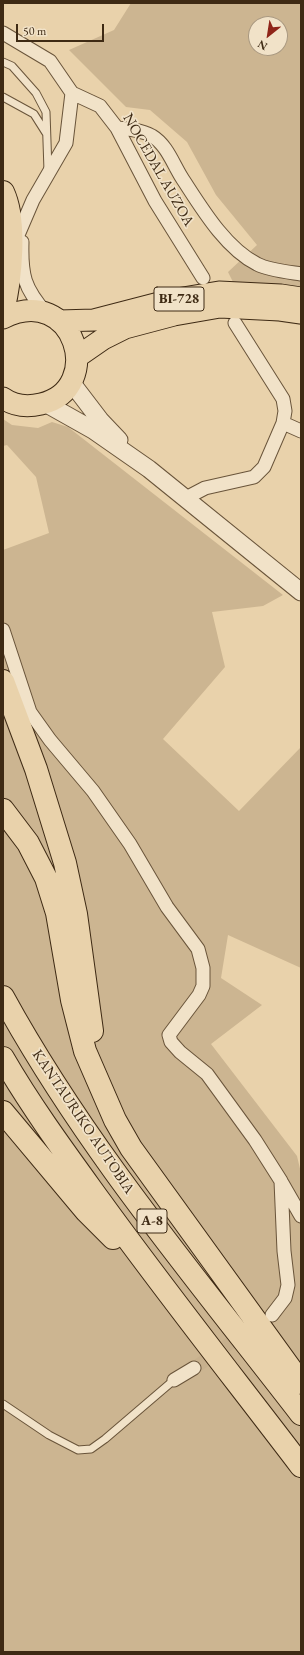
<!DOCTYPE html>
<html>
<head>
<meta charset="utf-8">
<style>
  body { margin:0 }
  #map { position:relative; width:304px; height:1655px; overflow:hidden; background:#e9d2ab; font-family:"EB Garamond",serif }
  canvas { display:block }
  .frame { position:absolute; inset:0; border:4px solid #3e2a14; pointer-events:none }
  .north { position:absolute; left:248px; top:16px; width:40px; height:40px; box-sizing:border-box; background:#f1e2c8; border:1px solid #a99880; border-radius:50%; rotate:210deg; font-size:11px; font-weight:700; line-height:16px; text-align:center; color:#3e2a14 }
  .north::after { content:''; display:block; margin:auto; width:14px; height:18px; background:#8f2418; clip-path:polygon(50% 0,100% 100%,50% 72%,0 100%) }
  .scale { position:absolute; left:16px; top:24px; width:88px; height:18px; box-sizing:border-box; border:2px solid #3e2a14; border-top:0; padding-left:5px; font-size:12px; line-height:14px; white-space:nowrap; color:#3e2a14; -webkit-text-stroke:3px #f1e2c8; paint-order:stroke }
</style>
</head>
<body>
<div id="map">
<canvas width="304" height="1655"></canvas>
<div class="frame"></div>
<div class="north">N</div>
<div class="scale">50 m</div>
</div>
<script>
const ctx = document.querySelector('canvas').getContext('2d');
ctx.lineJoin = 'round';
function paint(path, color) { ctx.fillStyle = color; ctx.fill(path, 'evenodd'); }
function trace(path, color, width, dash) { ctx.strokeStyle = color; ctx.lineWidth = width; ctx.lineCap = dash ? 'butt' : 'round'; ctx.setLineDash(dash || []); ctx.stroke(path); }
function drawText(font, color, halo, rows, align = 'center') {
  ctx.font = font + ' "EB Garamond",serif'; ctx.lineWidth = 3.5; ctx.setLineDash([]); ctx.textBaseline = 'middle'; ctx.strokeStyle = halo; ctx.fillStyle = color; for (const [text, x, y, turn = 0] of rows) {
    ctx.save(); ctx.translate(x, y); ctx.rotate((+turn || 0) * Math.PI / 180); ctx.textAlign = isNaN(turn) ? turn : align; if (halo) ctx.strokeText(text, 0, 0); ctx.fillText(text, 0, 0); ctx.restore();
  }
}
paint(new Path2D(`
  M131 3H301V325L251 318 228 272 257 245 216 195 187 142 150 110 126 107 69 50 114 30ZM256 24H280V48H256Z
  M3 419 12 425 38 428 52 422 68 427 283 595 263 606 212 612 225 667 163 739 239 811 301 747V968L228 935 221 978 262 1005 211 1044 297 1156 301 1173V1652H3V550L49 533 36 477 7 445 3 446Z`), '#ccb591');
trace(new Path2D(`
  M194 1368 245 1333`), '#c7b08d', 13, [13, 6]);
const service = new Path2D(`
  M3 62 12 66 36 93 46 112 48 171
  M3 97 34 114 46 133
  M3 1404 49 1435 78 1450 91 1449 105 1439 174 1380`);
const minor = new Path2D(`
  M3 33 50 61 72 93 66 143 33 200 15 242
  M72 93 100 106 117 128 155 201 203 278
  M117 128C129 129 141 130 152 136 167 145 173 164 182 178 201 207 225 248 257 264 268 270 288 272 301 274
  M22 242C21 275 24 288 46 313
  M283 423 301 431
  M186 498 205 488 254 477 264 467 283 423 285 411 283 399 235 323
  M3 630 30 712 50 740 93 791 130 844 167 907 198 949 203 968V986L199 995 169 1035 171 1042 180 1052 207 1074 255 1140 281 1181 284 1251 288 1285 285 1298 272 1315
  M282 1183 301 1216
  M174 1380 194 1368`);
const tertiary = new Path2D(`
  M71 382 100 420 119 440
  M45 403 93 430 149 469 301 592`);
const primary = new Path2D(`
  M3 318C75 282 106 389 41 404 28 407 14 406 3 398
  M59 321 94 320 171 300 219 292 281 295 301 298
  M77 357 103 339 125 328 174 315 220 307 280 310 301 313`);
const motorway = new Path2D(`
  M3 192C17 222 11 279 3 311
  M3 681 36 769 65 863 76 914 92 1031
  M3 810 28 843 46 878 57 913 72 1000 85 1051 115 1120 131 1148 301 1383
  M3 997C85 1147 197 1279 301 1414
  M3 1058C32 1108 66 1154 100 1201 165 1291 234 1378 301 1466
  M3 1112 86 1211 113 1238`);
trace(service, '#69543a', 9);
trace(minor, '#69543a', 15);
trace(tertiary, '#69543a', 19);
trace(primary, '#3e2a14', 23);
trace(motorway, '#3e2a14', 24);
trace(service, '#f1e2c8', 7);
trace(minor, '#f1e2c8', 13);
trace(tertiary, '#f1e2c8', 17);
trace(primary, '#e9d2ab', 21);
trace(motorway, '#e9d2ab', 22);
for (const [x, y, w] of [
  [179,299,50],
  [152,1221,30]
]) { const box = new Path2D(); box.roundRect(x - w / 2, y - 12, w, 24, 3); ctx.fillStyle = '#f1e2c8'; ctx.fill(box); trace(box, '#3e2a14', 1); }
drawText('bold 14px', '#3e2a14', null, [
  ["BI-728",179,299],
  ["A-8",152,1221]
]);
drawText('15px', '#3e2a14', '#f1e2c8', [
  ["NOCEDAL AUZOA",158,170,60],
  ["KANTAURIKO AUTOBIA",83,1122,56]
]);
</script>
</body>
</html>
